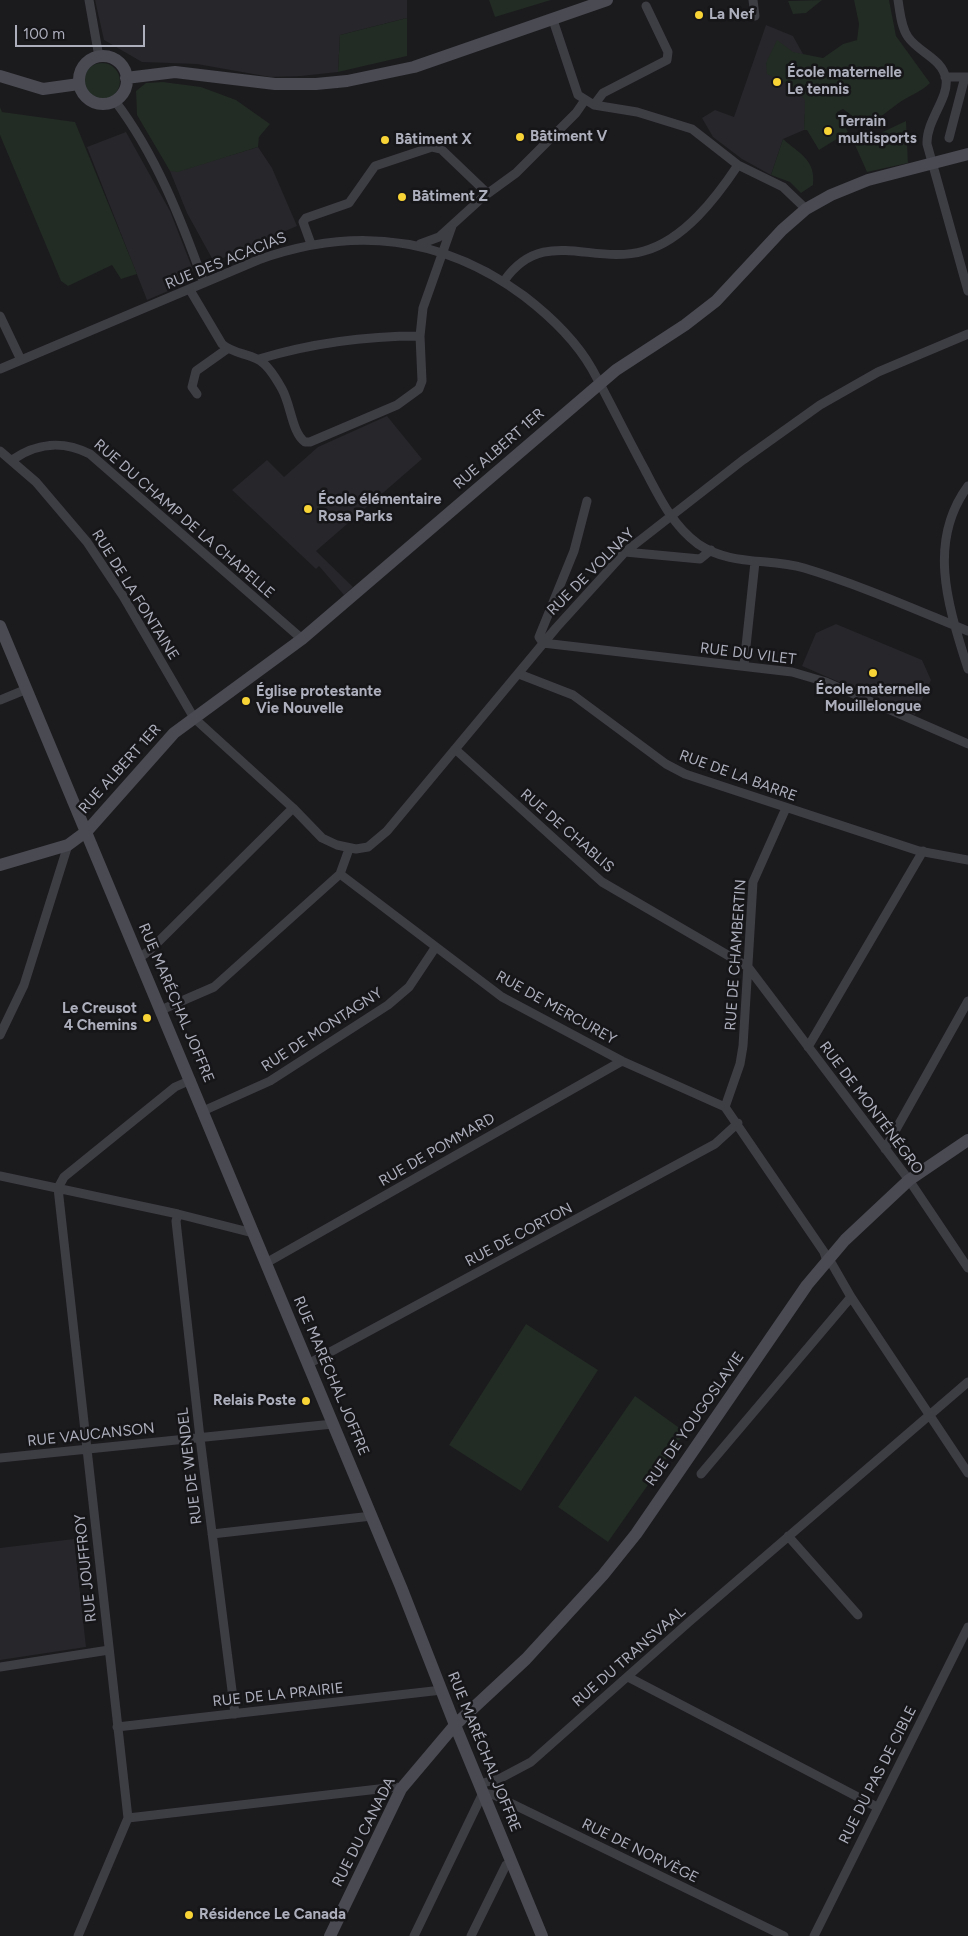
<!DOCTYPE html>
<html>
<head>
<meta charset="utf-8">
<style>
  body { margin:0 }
  #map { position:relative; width:968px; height:1936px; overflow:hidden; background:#1b1a1d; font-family:Figtree,sans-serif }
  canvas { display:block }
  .scale { position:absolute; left:15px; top:25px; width:130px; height:22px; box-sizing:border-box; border:2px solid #adafbd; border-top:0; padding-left:6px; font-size:15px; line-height:18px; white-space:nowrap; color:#adafbd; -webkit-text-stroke:4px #161518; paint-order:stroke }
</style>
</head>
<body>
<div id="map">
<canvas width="968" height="1936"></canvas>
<div class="scale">100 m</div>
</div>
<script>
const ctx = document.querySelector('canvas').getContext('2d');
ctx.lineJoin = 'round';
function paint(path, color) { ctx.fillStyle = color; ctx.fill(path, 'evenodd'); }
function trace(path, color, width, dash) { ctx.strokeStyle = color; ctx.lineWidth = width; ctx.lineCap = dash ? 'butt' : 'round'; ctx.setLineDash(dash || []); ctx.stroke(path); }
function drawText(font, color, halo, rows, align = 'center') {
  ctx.font = font + ' Figtree,sans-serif'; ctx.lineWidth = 5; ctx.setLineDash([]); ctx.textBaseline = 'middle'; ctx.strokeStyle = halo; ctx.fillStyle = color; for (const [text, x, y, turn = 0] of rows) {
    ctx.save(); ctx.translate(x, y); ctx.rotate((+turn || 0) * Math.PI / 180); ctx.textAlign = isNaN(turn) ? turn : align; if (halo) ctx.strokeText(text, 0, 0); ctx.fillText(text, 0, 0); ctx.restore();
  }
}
paint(new Path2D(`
  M95 0H407V18L340 35 338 72 301 76 270 77 197 64 142 62 104 40Z
  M766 25 793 36 808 63 804 130 783 139 771 175 742 159 713 137 702 118 715 110 734 117Z
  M126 132 170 211 193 270 187 283 147 300 87 147Z
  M258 147 272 168 297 226 214 262 187 213 170 171H178Z
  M387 416 422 459 316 551 353 587 344 595 319 566 316 569 232 490 267 460 284 477 318 447Z
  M836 624 922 660 931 680 915 715 802 666 816 633Z
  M74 1539 86 1647 0 1660V1548Z`), '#27262a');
paint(new Path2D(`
  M489 0H551L495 17Z
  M822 0 806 13 793 14 788 1Z
  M854 0H889L896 36 930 83C920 93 907 96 896 105 885 113 879 119 866 126L843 109 837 112 848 132 819 150 807 130H804L805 100 794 87 767 74 766 63 777 40 793 52 823 58 843 44 857 40 859 24Z
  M407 18V56L338 72 340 35Z
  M84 81a18 18 0 1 1 36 0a18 18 0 1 1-36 0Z
  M163 82 201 87 236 100 270 124 259 137 258 147 178 172 170 171 137 115 136 91 146 83Z
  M0 107 2 112 75 122 137 274 121 279 112 265 68 286 61 281 0 135Z
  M906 121 908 163 867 172 855 145Z
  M783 139C800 154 816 160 813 185L801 193 790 182 771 175Z
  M526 1324 598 1370 521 1491 449 1445Z
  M635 1396 685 1432 608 1542 558 1507Z`), '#222b24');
trace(new Path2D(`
  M89 0 99 57
  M753 0 755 16
  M898 0C900 12 901 27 908 37 919 53 942 58 946 79 949 98 926 121 927 144L968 291
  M553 20 578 95 594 105 637 112 692 129 738 165 783 187 806 209
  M945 77H968
  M115 101C156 155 181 219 204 283
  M594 105 603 93 667 60 668 52 646 6
  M949 138 965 77
  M311 244 303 222 306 218 349 203 375 166 432 147 441 149 487 193
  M420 244 439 237 483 197 516 173 576 113 585 100
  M504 281C543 225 592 266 644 251 684 240 716 198 738 165
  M190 290 222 344C232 353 245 353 257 359 267 363 277 380 282 389 291 405 292 433 305 442H310L397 405 419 389 422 381 420 336 423 308 452 226
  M0 316 21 360
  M259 359C312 343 366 336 420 336
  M0 369 258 260C353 226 441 235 524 296 550 316 575 339 592 369 610 402 627 437 645 470 659 497 673 526 698 544 730 566 769 558 804 568 860 585 914 609 968 631
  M197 394 192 387 196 371 227 349
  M0 451 36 482 87 542 123 596 194 718 293 808 322 838 337 845 356 849 368 847 387 831 556 628 625 552 743 460 820 405 878 372 968 334
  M12 460C36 443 63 440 90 454L302 639
  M968 486C926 543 949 608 968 669
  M625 552 700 559 711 550
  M543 643 792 672 826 682 968 744
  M543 643 539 637 574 551 587 501
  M744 665 755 562
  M519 674 573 695 666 764 685 774 919 851 968 860
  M0 700 27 689
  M455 749 602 882 748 967 909 1180 968 1268
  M340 874 502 997 622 1061 725 1107 824 1252 827 1261 832 1264 851 1297 968 1473
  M139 958 149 951 293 808
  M161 1010 214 987 340 874 349 849
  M0 1035 24 985 68 845
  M808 1047 923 851
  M725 1107 740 1064 743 1046 753 882 786 808
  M203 1111 270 1081 388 1005 409 987 435 948
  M885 1149 968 1001
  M0 1176 178 1214 249 1232 252 1230
  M178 1214 176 1221 200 1438 235 1714
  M266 1263 622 1061
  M308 1364 715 1144 738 1123
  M0 1458 333 1424
  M701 1474 851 1297
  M212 1534 372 1516
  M788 1536 858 1615
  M0 1667 109 1650
  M628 1677 877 1807
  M117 1727 442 1690
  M479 1784 499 1779 531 1762 689 1622 968 1382
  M128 1818 396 1787 401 1789
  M78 1936 128 1818 58 1188 64 1177 175 1087 191 1080
  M414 1936 483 1793 494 1795 784 1936
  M471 1936 506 1865 511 1862
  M814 1936 968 1627`), '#3d3d44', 9);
trace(new Path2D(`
  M79 80a24 24 0 1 1 48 0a24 24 0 1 1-48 0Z
  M0 76 43 89 79 84
  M126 78 175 72 275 84H316L347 81 414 67 607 0
  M0 626 401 1587 455 1725 542 1936
  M0 865 68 845 87 831 174 733 302 639 616 370 685 325 716 301 782 230 806 209 831 195 868 180 968 154
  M330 1936 401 1789 455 1725 526 1659 603 1575 636 1534 807 1285 845 1240 909 1180 968 1140`), '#494a52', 12);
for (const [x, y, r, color] of [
  [699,15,5,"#f8d437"],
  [777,82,5,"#f8d437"],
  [828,131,5,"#f8d437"],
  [520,137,5,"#f8d437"],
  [385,140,5,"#f8d437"],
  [402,197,5,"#f8d437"],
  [308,509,5,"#f8d437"],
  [873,673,5,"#f8d437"],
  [246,701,5,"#f8d437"],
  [147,1018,5,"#f8d437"],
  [306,1401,5,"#f8d437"],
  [189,1915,5,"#f8d437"]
]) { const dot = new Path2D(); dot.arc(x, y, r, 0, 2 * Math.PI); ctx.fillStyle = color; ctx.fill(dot); trace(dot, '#161518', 2); }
drawText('bold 15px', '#adafbd', '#161518', [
  ["La Nef",709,15],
  ["École maternelle",787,73],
  ["Le tennis",787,90],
  ["Terrain",838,122],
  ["multisports",838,139],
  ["Bâtiment V",530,137],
  ["Bâtiment X",395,140],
  ["Bâtiment Z",412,197],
  ["École élémentaire",318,500],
  ["Rosa Parks",318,517],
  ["École maternelle",873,690,"center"],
  ["Mouillelongue",873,707,"center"],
  ["Église protestante",256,692],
  ["Vie Nouvelle",256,709],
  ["Le Creusot",137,1009,"right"],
  ["4 Chemins",137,1026,"right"],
  ["Relais Poste",296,1401,"right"],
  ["Résidence Le Canada",199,1915]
], 'left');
drawText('15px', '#adafbd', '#161518', [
  ["RUE DES ACACIAS",226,261,-22],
  ["RUE ALBERT 1ER",499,449,-41],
  ["RUE DU CHAMP DE LA CHAPELLE",184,519,41],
  ["RUE DE VOLNAY",591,572,-45],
  ["RUE DE LA FONTAINE",135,595,58],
  ["RUE DU VILET",748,654,7],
  ["RUE ALBERT 1ER",120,769,-48],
  ["RUE DE LA BARRE",738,776,20],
  ["RUE DE CHABLIS",567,831,41],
  ["RUE DE CHAMBERTIN",736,955,-86],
  ["RUE MARÉCHAL JOFFRE",176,1003,67],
  ["RUE DE MERCUREY",556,1008,29],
  ["RUE DE MONTAGNY",322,1030,-33],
  ["RUE DE MONTÉNÉGRO",871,1108,53],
  ["RUE DE POMMARD",437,1150,-30],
  ["RUE DE CORTON",519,1235,-28],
  ["RUE MARÉCHAL JOFFRE",331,1376,67],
  ["RUE DE YOUGOSLAVIE",695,1419,-55],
  ["RUE VAUCANSON",91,1435,-6],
  ["RUE DE WENDEL",190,1466,-97],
  ["RUE JOUFFROY",86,1568,-96],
  ["RUE DU TRANSVAAL",629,1657,-41],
  ["RUE DE LA PRAIRIE",278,1695,-6],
  ["RUE MARÉCHAL JOFFRE",484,1752,68],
  ["RUE DU PAS DE CIBLE",878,1775,-63],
  ["RUE DU CANADA",364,1832,-63],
  ["RUE DE NORVÈGE",640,1851,26]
]);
</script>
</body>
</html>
